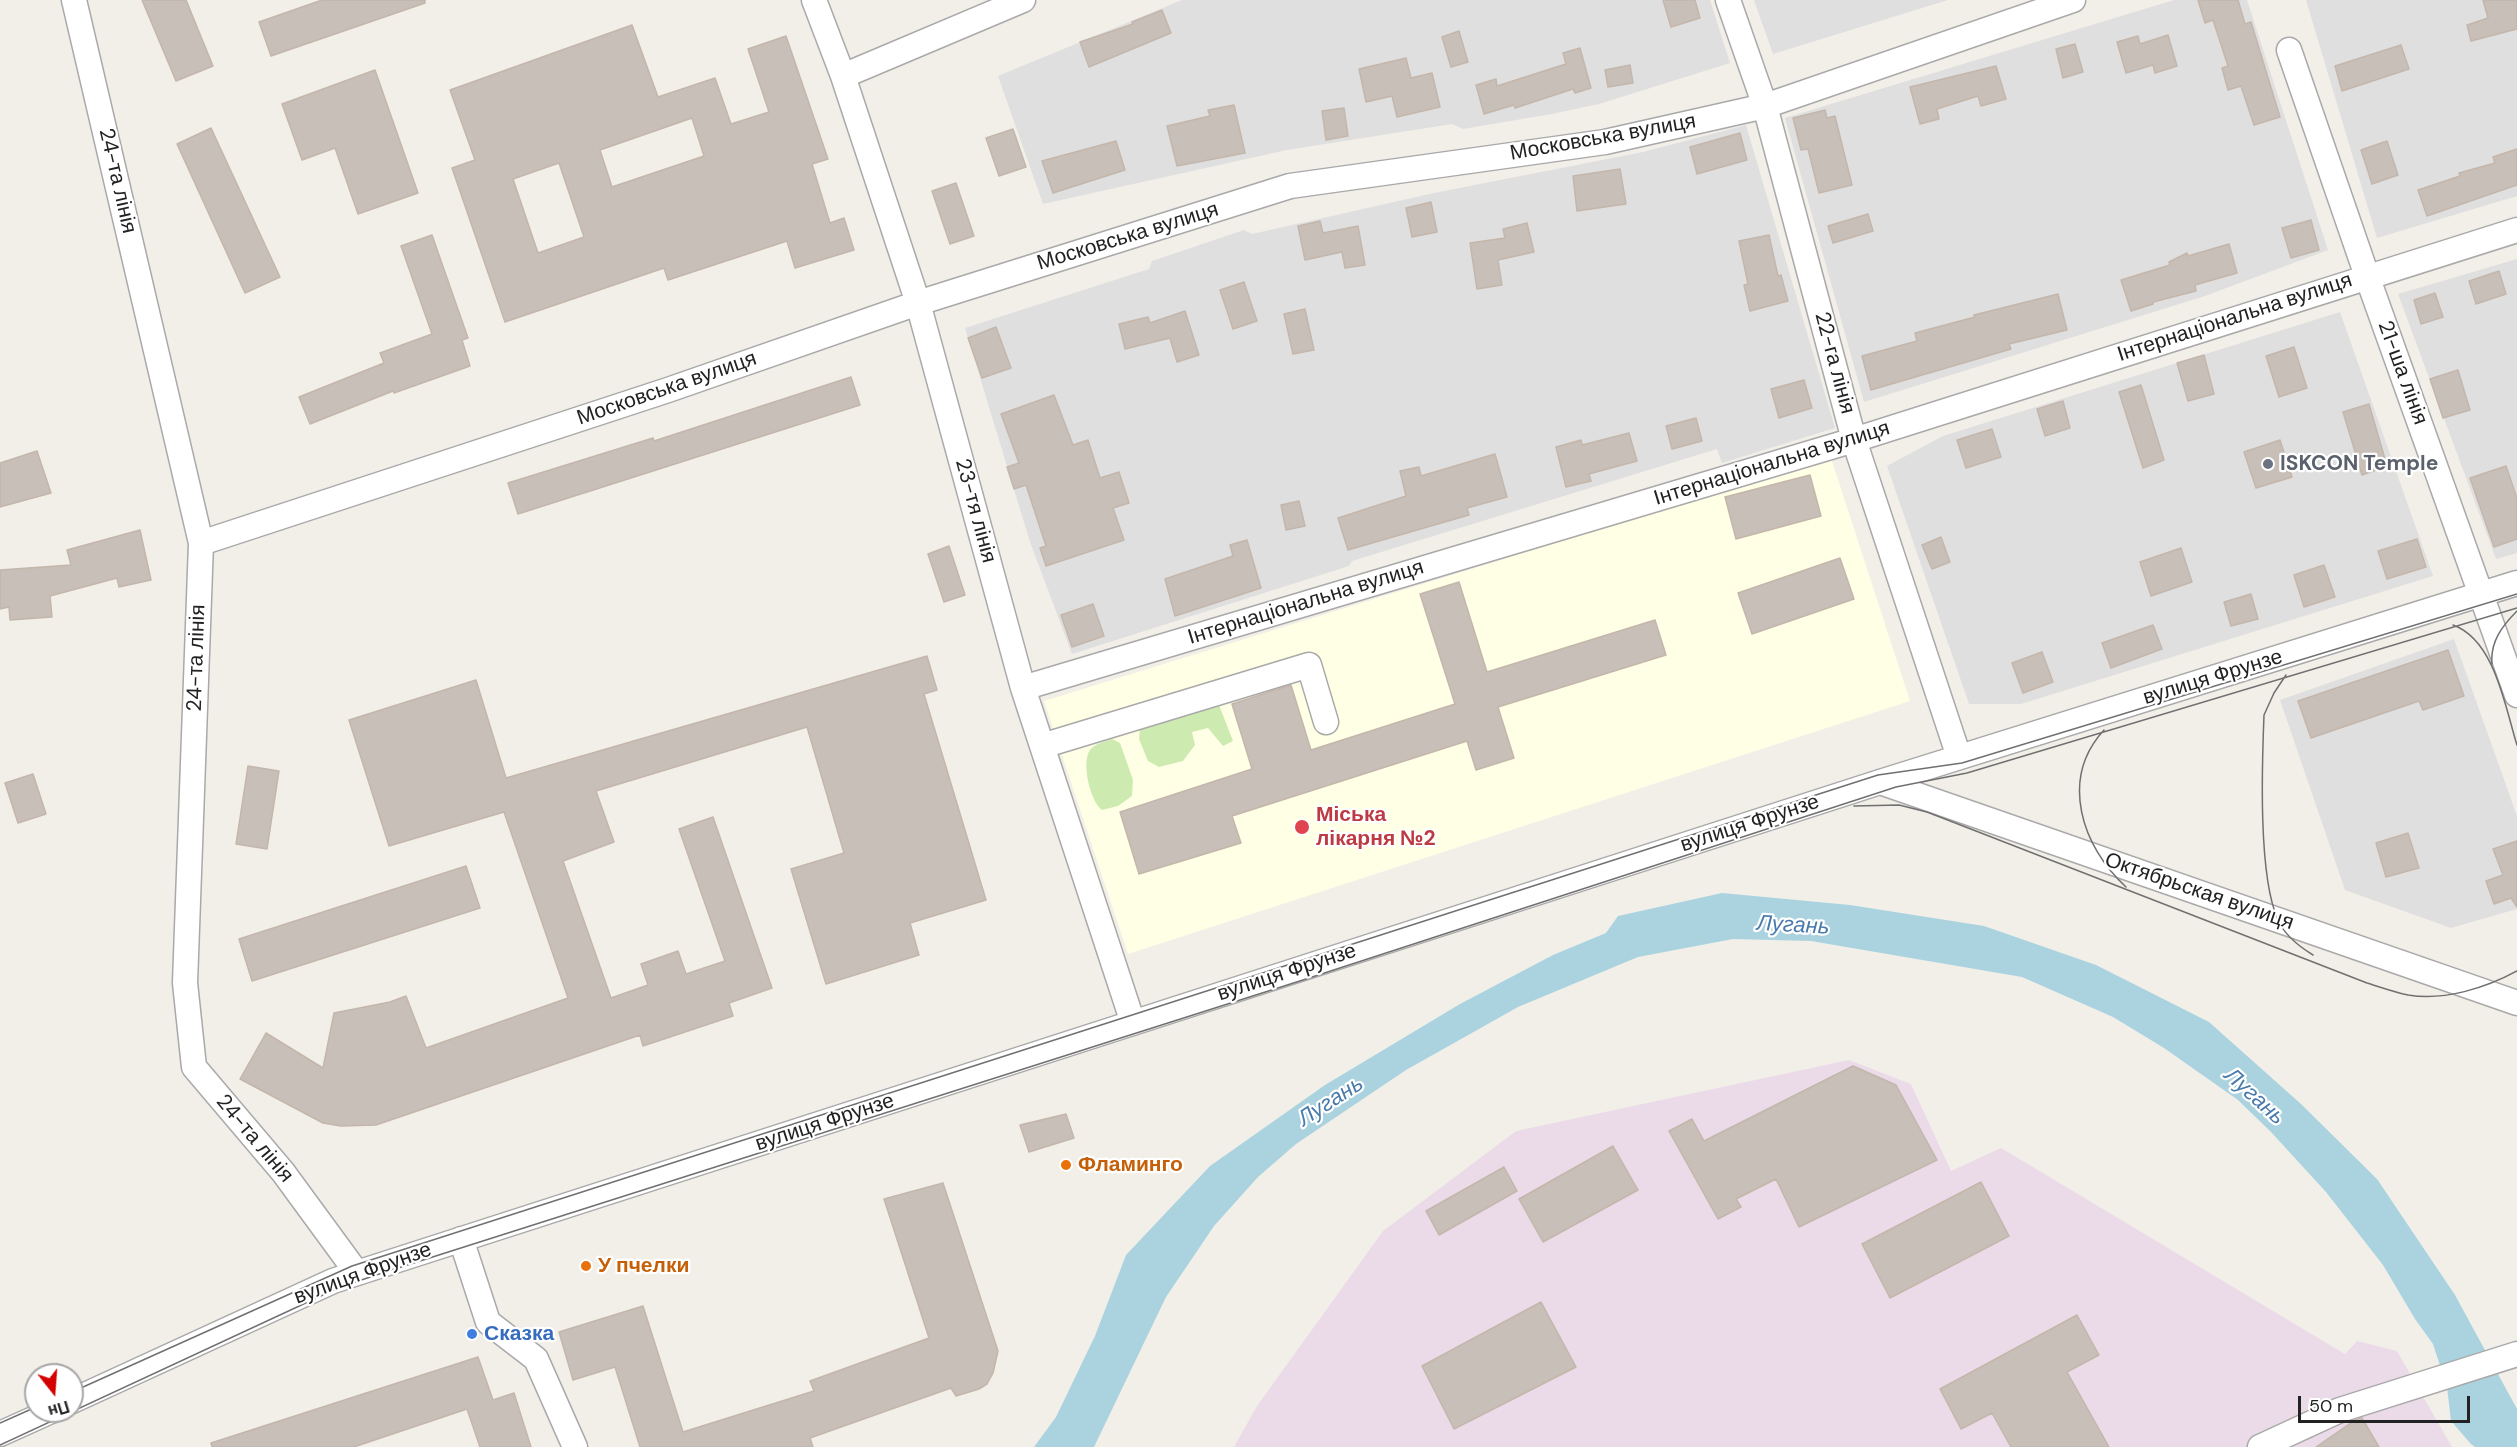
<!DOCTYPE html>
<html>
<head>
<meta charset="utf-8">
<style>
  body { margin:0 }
  #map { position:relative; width:2517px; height:1447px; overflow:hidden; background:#f2efe9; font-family:"DM Sans",sans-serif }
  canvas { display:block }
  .north { position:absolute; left:24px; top:1363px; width:60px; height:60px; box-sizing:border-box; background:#fff; border:2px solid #a7a7a7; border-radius:50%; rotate:163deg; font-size:16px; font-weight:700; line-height:24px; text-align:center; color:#222 }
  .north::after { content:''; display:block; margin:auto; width:21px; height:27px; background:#d40000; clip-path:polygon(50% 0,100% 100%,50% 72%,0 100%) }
  .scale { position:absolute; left:2298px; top:1396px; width:172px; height:27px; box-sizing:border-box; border:3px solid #222; border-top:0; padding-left:8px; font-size:18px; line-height:21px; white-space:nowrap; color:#222; -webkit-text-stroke:4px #fff; paint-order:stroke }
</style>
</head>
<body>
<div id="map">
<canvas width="2517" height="1447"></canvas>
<div class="north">Пн</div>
<div class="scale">50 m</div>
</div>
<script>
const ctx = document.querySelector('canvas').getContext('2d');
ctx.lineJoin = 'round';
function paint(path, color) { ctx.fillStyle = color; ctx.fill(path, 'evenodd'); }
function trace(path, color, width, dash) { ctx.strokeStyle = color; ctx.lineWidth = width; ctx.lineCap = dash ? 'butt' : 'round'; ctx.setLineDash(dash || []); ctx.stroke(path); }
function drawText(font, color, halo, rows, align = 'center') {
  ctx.font = font + ' "DM Sans",sans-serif'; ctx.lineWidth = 4.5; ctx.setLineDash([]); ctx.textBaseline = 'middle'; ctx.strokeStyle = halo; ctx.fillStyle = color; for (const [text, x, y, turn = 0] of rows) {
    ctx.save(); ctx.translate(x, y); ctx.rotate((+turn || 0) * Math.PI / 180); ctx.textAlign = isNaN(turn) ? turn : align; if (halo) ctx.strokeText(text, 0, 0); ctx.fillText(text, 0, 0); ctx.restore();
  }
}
paint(new Path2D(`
  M1182 0H1710L1730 63 1599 104 1552 114 1463 129 1452 124 1287 150 1043 204 998 76Z
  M1754 0H1948L1773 54Z
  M2174 0H2247L2328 250 2205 296 1864 402 1785 118Z
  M2306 0H2517V196L2377 238Z
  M1746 125 1835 428 1722 463 1717 449 1352 561 1349 566 1072 654 1030 542 965 328 1149 269 1152 261 1244 230 1252 234 1434 193 1643 152Z
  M2517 259V553L2496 559 2398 294Z
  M2340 312 2433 576 2021 704H1969L1887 466 1943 436Z
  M2454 639 2517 816V909L2451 928 2345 890 2280 700Z`), '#e0dfdf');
paint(new Path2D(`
  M1849 1060 1911 1084 1951 1171 2001 1148 2345 1354 2357 1341 2397 1351 2452 1447H1234L1257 1406 1383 1231 1516 1131Z`), '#ebdbe8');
paint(new Path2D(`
  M1831 458 1910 701 1128 954 1044 701Z`), '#ffffe5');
paint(new Path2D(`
  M1219 705 1233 741 1223 746 1208 728 1192 732 1195 745 1183 761 1159 767 1148 761 1139 739 1140 729Z
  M1112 739 1120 743 1133 780 1132 796 1118 806 1102 810C1090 801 1081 762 1090 750 1095 743 1105 742 1112 739Z`), '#cdebb0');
paint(new Path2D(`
  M1722 893 1850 905 1984 926 2096 965 2209 1022 2301 1104 2377 1179 2455 1295 2517 1409V1447H2475L2471 1444 2451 1421 2447 1387 2433 1344 2415 1319 2383 1265 2326 1192 2271 1132 2238 1100 2164 1048 2113 1017 2022 977 1811 941 1733 939 1638 957 1518 1007 1406 1070 1296 1144 1258 1177 1214 1226 1166 1297 1094 1447H1034L1056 1417 1095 1336 1126 1255 1210 1166 1325 1085 1460 1004 1553 955 1606 933 1618 916Z`), '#aad3df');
const building = new Path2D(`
  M142 0H186L213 66 176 81Z
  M322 0H425V3L271 56 259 22Z
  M1663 0H1695L1700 18 1671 27Z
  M2198 0H2238L2245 24 2251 22 2280 117 2254 125 2241 86 2228 90 2222 68 2228 66 2213 20 2205 23Z
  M2483 0H2517V29L2471 41 2467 25 2488 18Z
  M1162 10 1171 33 1089 67 1080 42 1133 24 1132 22Z
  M632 25 658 97 715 78 731 124 769 112 748 49 786 36 828 159 812 164 830 223 844 218 854 250 795 268 787 241 668 280 664 268 505 322 452 168 475 160 450 90ZM692 118 704 156 612 187 600 150ZM559 163 584 237 538 253 513 179Z
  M1459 31 1468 62 1451 67 1442 37Z
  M2168 35 2177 66 2155 73 2153 65 2126 73 2117 42 2138 36 2140 44Z
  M2075 44 2083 72 2063 78 2056 49Z
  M2401 45 2409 69 2342 91 2335 66Z
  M1580 48 1591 88 1575 93 1573 89 1515 108 1514 105 1484 114 1476 85 1496 79 1497 86 1566 64 1563 53Z
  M1406 58 1411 78 1432 73 1440 107 1397 117 1392 96 1366 102 1359 69Z
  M1630 65 1633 83 1608 87 1605 70Z
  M1996 66 2006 99 1981 106 1978 96 1937 109 1939 119 1920 124 1910 87Z
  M375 70 418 193 358 214 335 148 302 160 282 104Z
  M1234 105 1245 153 1177 166 1167 126 1210 116 1208 110Z
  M1344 108 1348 136 1326 140 1322 111Z
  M1825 110 1827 118 1835 116 1852 185 1819 193 1808 149 1801 150 1793 118Z
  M211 128 280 277 245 293 177 144Z
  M1013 129 1026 167 999 176 986 138Z
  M1740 133 1747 160 1697 174 1690 147Z
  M1116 141 1125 170 1053 193 1042 161Z
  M2387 141 2398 175 2372 184 2361 150Z
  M2517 149V185L2427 216 2418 190 2460 176 2459 173 2495 163 2493 157Z
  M1620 169 1626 204 1577 211 1573 176Z
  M956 183 974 236 950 244 932 191Z
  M1431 202 1437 232 1412 237 1406 208Z
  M1868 214 1873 231 1833 243 1828 226Z
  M2311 220 2319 250 2291 258 2282 228Z
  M1320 221 1323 233 1358 226 1365 265 1345 268 1342 252 1305 260 1298 226Z
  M1527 223 1534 252 1498 260 1502 285 1477 289 1470 243 1505 238 1503 229Z
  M432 235 468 338 462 340 470 366 394 393 393 391 310 424 299 397 384 363 380 353 432 334 401 246Z
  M1769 235 1778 276 1781 275 1788 301 1750 311 1744 285 1748 284 1739 241Z
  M2229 244 2237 273 2195 285 2196 291 2153 302V304L2131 311 2121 280 2170 265 2169 262 2187 253 2188 256Z
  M2499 271 2506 294 2476 304 2469 281Z
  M1244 282 1257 321 1233 329 1220 290Z
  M2435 293 2443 317 2421 324 2414 300Z
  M2058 294 2067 330 2009 344 2011 349 1871 390 1862 356 1917 341 1915 333 1975 317 1974 315Z
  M1305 309 1314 350 1293 354 1284 314Z
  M1185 311 1199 355 1177 362 1170 338 1125 349 1119 324 1148 317 1150 323Z
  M996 327 1011 368 982 378 968 338Z
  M2294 347 2307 388 2279 397 2266 356Z
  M2204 355 2214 394 2188 401 2177 363Z
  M2458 370 2470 410 2443 418 2430 379Z
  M851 377 860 405 518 514 508 483 653 438 654 441Z
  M1804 380 1812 408 1779 418 1771 389Z
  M2141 385 2164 460 2143 468 2119 392Z
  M1054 395 1073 445 1088 440 1100 478 1119 472 1129 503 1113 508 1124 540 1046 566 1040 548 1046 546 1026 485 1014 489 1007 467 1019 463 1001 414Z
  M2063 401 2070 428 2045 436 2037 409Z
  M2369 404 2387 466 2362 475 2343 412Z
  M1696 418 1702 441 1672 449 1666 426Z
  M1992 429 2001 457 1966 468 1957 440Z
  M1629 433 1637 461 1589 474 1591 481 1566 487 1556 447 1581 440 1582 445Z
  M2280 440 2292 477 2256 488 2244 452Z
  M37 451 51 493 0 507V463Z
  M1495 454 1507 497 1467 508 1469 515 1348 550 1338 518 1406 496 1400 471 1419 467 1421 476Z
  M2506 466 2517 498V539L2494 547 2470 478Z
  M1810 475 1821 516 1736 539 1725 497Z
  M1299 501 1305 526 1286 530 1281 505Z
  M140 530 151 580 119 587 117 578 50 596 52 617 10 620 9 607 0 609V570L71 565 67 550Z
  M1941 537 1950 562 1932 569 1922 545Z
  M2417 539 2426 567 2387 579 2378 551Z
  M1247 540 1261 588 1175 616 1165 579 1233 556 1230 545Z
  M949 546 965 595 944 602 928 554Z
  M2181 548 2192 582 2151 596 2140 562Z
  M1840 558 1854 599 1752 634 1738 593Z
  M2324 565 2335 597 2304 607 2294 575Z
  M1459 582 1487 672 1655 620 1666 655 1498 707 1514 758 1476 770 1467 741 1232 816 1241 843 1139 874 1120 812 1252 769 1232 704 1291 685 1311 750 1455 704 1420 594Z
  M2251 594 2258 619 2231 626 2224 602Z
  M1093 604 1104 636 1072 647 1061 615Z
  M2153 625 2162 649 2111 668 2102 643Z
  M2448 650 2464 696 2423 710 2419 701 2311 738 2298 701Z
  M2042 652 2053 682 2023 693 2012 663Z
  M927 656 937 690 924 694 986 900 910 923 919 955 826 984 791 869 844 853 807 727 596 791 614 842 563 861 611 998 648 985 641 964 678 951 686 974 725 961 679 829 713 817 772 988 729 1003 733 1016 643 1046 640 1035 376 1125 341 1126 323 1123 240 1079 266 1033 323 1068 334 1013 390 1002 406 996 426 1048 568 998 504 812 389 846 349 720 476 680 506 778Z
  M248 766 279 771 267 849 236 844Z
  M33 774 46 814 18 823 5 783Z
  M2408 833 2419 868 2386 877 2376 843Z
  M2517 841V907L2511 898 2494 904 2486 881 2503 875 2493 849Z
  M466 866 480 908 252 981 239 939Z
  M1853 1066 1896 1085 1937 1160 1799 1227 1776 1179 1736 1199 1741 1207 1718 1219 1669 1131 1692 1119 1704 1141Z
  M1066 1114 1074 1138 1029 1152 1020 1125Z
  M1613 1146 1638 1190 1543 1242 1519 1199Z
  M1504 1167 1517 1191 1439 1235 1426 1211Z
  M1981 1182 2009 1236 1890 1298 1862 1244Z
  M943 1183 998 1351 993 1373 987 1384 979 1389 956 1396 951 1388 810 1438 813 1447H640L615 1367 573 1380 559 1332 643 1306 683 1432 814 1391 810 1381 929 1338 884 1199Z
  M1541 1302 1576 1367 1454 1429 1422 1366Z
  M2077 1315 2099 1355 2067 1372 2109 1447H2011L1992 1413 1961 1429 1940 1389Z
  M478 1357 493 1400 514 1393 531 1447H480L467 1409 354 1447H212L211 1443Z
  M2362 1418 2379 1447H2316L2355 1420Z`);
paint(building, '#c7bfb8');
trace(building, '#c4b6ab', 1.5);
const minor = new Path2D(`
  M74 0 201 543 185 983 194 1067 283 1172 357 1273
  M814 0 843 76 918 303 1023 688 1133 1023
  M1728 0 1765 106 1854 440 1959 757
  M2289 50 2367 276 2517 695
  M843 76 1023 0
  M201 543 668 390 918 303 1290 186 1605 142 1765 106 2073 0
  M1023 688 1854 440 2517 230
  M1042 746 1309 665 1326 722
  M1880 782 2517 1003
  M461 1239 488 1322 536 1359 575 1447
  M72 1401 333 1281 357 1273 1880 782 2517 583
  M0 1434 51 1411
  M2260 1447 2340 1410 2517 1354`);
trace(minor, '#a9a9a9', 27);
trace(minor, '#fff', 24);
trace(new Path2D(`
  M2453 625C2495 640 2505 707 2517 745
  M2492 664C2490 642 2502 626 2517 611
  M2286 675 2274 693 2264 715C2262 765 2258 876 2278 920 2284 934 2300 947 2313 955
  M2104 730C2059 779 2082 847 2126 887
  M1854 806 1899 805 1927 812 2367 983C2380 987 2394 992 2408 995 2444 1001 2486 988 2517 971
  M72 1392 352 1266 1878 775 1962 763 2517 594
  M0 1423 36 1407
  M0 1445 338 1288 376 1275 1303 980 1896 787 1967 773 2517 608`), '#707070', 1.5);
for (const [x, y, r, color] of [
  [2268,464,6,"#6b7280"],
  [1302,827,8,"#e0444e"],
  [1066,1165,6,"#e8710a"],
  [586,1266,6,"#e8710a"],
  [472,1334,6,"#3f7fe0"]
]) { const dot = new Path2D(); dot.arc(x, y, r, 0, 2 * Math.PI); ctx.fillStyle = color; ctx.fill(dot); trace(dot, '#fff', 2); }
drawText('21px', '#222', '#fff', [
  ["Московська вулиця",1603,138,-10],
  ["24-та лінія",117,181,77],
  ["Московська вулиця",1128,237,-17],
  ["Інтернаціональна вулиця",2235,318,-18],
  ["22-га лінія",1834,363,75],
  ["21-ша лінія",2402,373,70],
  ["Московська вулиця",667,389,-19],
  ["Інтернаціональна вулиця",1772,464,-17],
  ["23-тя лінія",975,511,75],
  ["Інтернаціональна вулиця",1306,603,-17],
  ["24-та лінія",197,658,-88],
  ["вулиця Фрунзе",2213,678,-17],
  ["вулиця Фрунзе",1750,824,-18],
  ["Октябрьская вулиця",2199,892,19],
  ["вулиця Фрунзе",1287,973,-18],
  ["вулиця Фрунзе",825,1123,-18],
  ["24-та лінія",254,1139,50],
  ["вулиця Фрунзе",363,1274,-20]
]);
drawText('bold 21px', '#5b616d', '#fff', [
  ["ISKCON Temple",2280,464]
], 'left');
drawText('bold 21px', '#be3a42', '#fff', [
  ["Міська",1316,815],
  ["лікарня №2",1316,839]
], 'left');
drawText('bold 21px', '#c56008', '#fff', [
  ["Фламинго",1078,1165],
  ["У пчелки",598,1266]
], 'left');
drawText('bold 21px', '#366cbe', '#fff', [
  ["Сказка",484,1334]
], 'left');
drawText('italic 22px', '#4a7aab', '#fff', [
  ["Лугань",1793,926,3],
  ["Лугань",2254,1097,42],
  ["Лугань",1331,1102,-33]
]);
</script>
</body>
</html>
